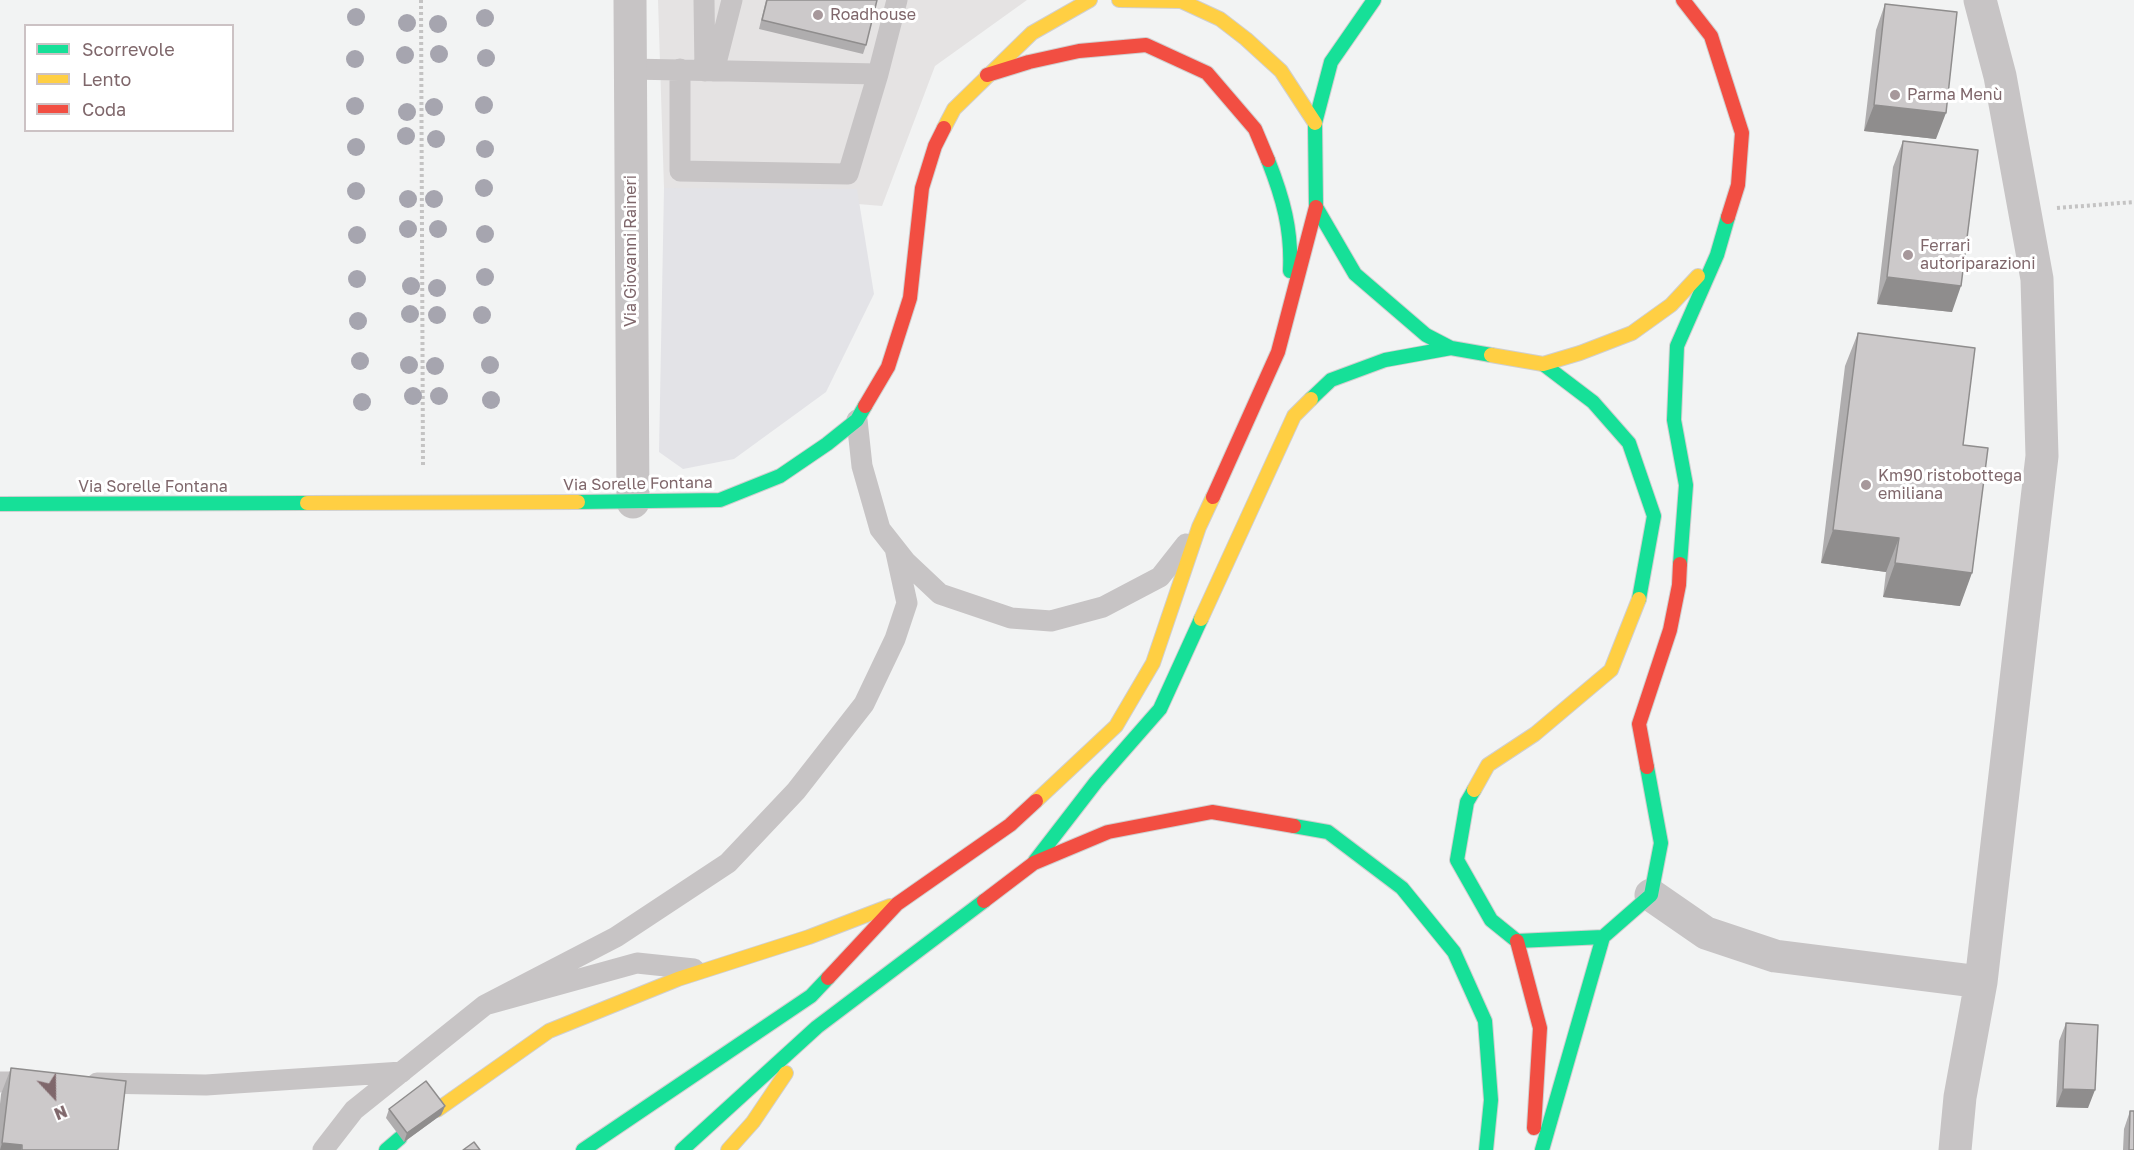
<!DOCTYPE html>
<html>
<head>
<meta charset="utf-8">
<style>
  body { margin:0 }
  #map { position:relative; width:2134px; height:1150px; overflow:hidden; background:#f2f3f3; font-family:"Golos Text",sans-serif }
  canvas { display:block }
  .legend { position:absolute; left:24px; top:24px; width:210px; height:108px; box-sizing:border-box; background:#fff; border:2px solid #ccc2c4; margin:0; padding:8px 10px; list-style:none; font-size:18px; color:#7f676b }
  .legend li { display:flex; align-items:center; gap:12px; height:30px }
  .legend b { width:30px; border:2px solid #ccc2c4 }
  .north { position:absolute; left:24px; top:1066px; width:60px; height:60px; -webkit-text-stroke:4px #fff; paint-order:stroke; rotate:158deg; font-size:16px; font-weight:700; line-height:24px; text-align:center; color:#7f676b }
  .north::after { content:''; display:block; margin:auto; width:21px; height:27px; background:#7f676b; clip-path:polygon(50% 0,100% 100%,50% 72%,0 100%) }
</style>
</head>
<body>
<div id="map">
<canvas width="2134" height="1150"></canvas>
<ul class="legend">
<li><b style="height:8px;background:#16e098"></b>Scorrevole</li>
<li><b style="height:8px;background:#ffcf43"></b>Lento</li>
<li><b style="height:8px;background:#f24e42"></b>Coda</li>
</ul>
<div class="north">N</div>
</div>
<script>
const ctx = document.querySelector('canvas').getContext('2d');
ctx.lineJoin = 'round';
function paint(path, color) { ctx.fillStyle = color; ctx.fill(path, 'evenodd'); }
function trace(path, color, width, dash) { ctx.strokeStyle = color; ctx.lineWidth = width; ctx.lineCap = dash ? 'butt' : 'round'; ctx.setLineDash(dash || []); ctx.stroke(path); }
function drawText(font, color, halo, rows, align = 'center') {
  ctx.font = font + ' "Golos Text",sans-serif'; ctx.lineWidth = 6; ctx.setLineDash([]); ctx.textBaseline = 'middle'; ctx.strokeStyle = halo; ctx.fillStyle = color; for (const [text, x, y, turn = 0] of rows) {
    ctx.save(); ctx.translate(x, y); ctx.rotate((+turn || 0) * Math.PI / 180); ctx.textAlign = isNaN(turn) ? turn : align; if (halo) ctx.strokeText(text, 0, 0); ctx.fillText(text, 0, 0); ctx.restore();
  }
}
paint(new Path2D(`
  M658 0H1027L935 66 882 206 664 188Z`), '#e5e3e3');
paint(new Path2D(`
  M664 188 857 189 874 294 826 392 734 459 683 469 659 452Z`), '#e3e3e7');
const fast = new Path2D(`
  M1374 0 1331 62 1315 123 1316 207 1355 274 1426 335 1451 348 1491 355
  M1268 160C1283 198 1292 230 1290 271
  M1543 364 1593 402 1629 443 1654 516 1639 599
  M1311 399 1331 380 1385 360 1451 348
  M578 502 720 500 780 476 827 444 857 420 865 406
  M0 504 307 503
  M1680 564 1686 485 1674 420 1677 346 1717 255 1728 217
  M1474 790 1467 802 1457 860 1491 920 1517 941 1603 937 1651 895 1661 843 1647 767
  M1294 826 1328 832 1402 888 1454 952 1485 1021 1491 1100 1486 1150
  M1035 861 1096 782 1160 709 1201 619
  M386 1150 400 1138
  M583 1150 811 996 828 978
  M682 1150 817 1027 984 901
  M1542 1150 1603 937`);
const slow = new Path2D(`
  M1119 0 1181 1 1220 19 1246 39 1281 71 1315 123
  M944 128 954 109 1032 33 1090 0
  M1491 355 1543 364 1580 353 1632 333 1671 305 1698 276
  M307 503 578 502
  M1201 619 1294 416 1311 399
  M1474 790 1488 765 1535 734 1611 670 1639 599
  M1036 801 1116 726 1153 663 1199 527 1213 497
  M437 1110 549 1031 678 979 809 937 890 906
  M728 1150 753 1122 786 1073`);
const jam = new Path2D(`
  M1683 0 1711 36 1742 133 1738 185 1728 217
  M987 75 1029 62 1079 51 1146 45 1207 73 1255 129 1268 160
  M865 406 888 367 910 298 922 188 935 146 944 128
  M1213 497 1278 352 1316 207
  M1647 767 1639 724 1670 630 1679 585 1680 564
  M984 901 1034 863 1108 832 1212 812 1294 826
  M1517 941 1540 1028 1534 1128
  M828 978 897 904 1010 825 1036 801`);
trace(fast, '#d0cfcf', 16);
trace(slow, '#d0cfcf', 16);
trace(jam, '#d0cfcf', 16);
trace(new Path2D(`
  M421 0 423 465
  M2057 208 2134 202`), '#c4c3c3', 4, [3, 3]);
trace(new Path2D(`
  M704 0 705 71
  M630 69 878 74
  M680 69V171L848 174 878 74 897 0
  M714 71 732 0
  M857 420 862 466 880 529 906 562 940 594 1011 618 1051 621 1103 607 1160 577 1186 544
  M485 1005 616 937 728 863 796 791 864 704 895 639 907 603 895 548
  M0 1082H33
  M97 1083 206 1085 402 1072
  M323 1150 354 1110 485 1005 637 963 694 969`), '#c7c4c5', 21);
trace(new Path2D(`
  M630 0 633 502
  M1651 895 1706 933 1775 956 1981 982
  M1955 1150 1960 1097 1981 982 2042 456 2037 279 2000 76 1980 0`), '#c7c4c5', 33);
trace(fast, '#16e098', 14);
trace(slow, '#ffcf43', 14);
trace(jam, '#f24e42', 14);
ctx.fillStyle = '#a6a5af';
for (const [x, y] of [
  [356,17],
  [485,18],
  [407,23],
  [438,24],
  [439,54],
  [405,55],
  [486,58],
  [355,59],
  [484,105],
  [355,106],
  [434,107],
  [407,112],
  [406,136],
  [436,139],
  [356,147],
  [485,149],
  [484,188],
  [356,191],
  [408,199],
  [434,199],
  [408,229],
  [438,229],
  [485,234],
  [357,235],
  [485,277],
  [357,279],
  [411,286],
  [437,288],
  [410,314],
  [437,315],
  [482,315],
  [358,321],
  [360,361],
  [409,365],
  [490,365],
  [435,366],
  [413,396],
  [439,396],
  [491,400],
  [362,402]
]) { ctx.beginPath(); ctx.arc(x, y, 9, 0, 2 * Math.PI); ctx.fill(); }
paint(new Path2D(`
  M766 0H877L866 45 863 54 759 29Z
  M1885 4 1936 139 1864 131 1876 30Z
  M1903 141 1952 312 1877 304 1893 167Z
  M1858 333 1963 445 1960 606 1883 597 1886 572 1821 563 1845 366Z
  M2066 1023 2088 1108 2056 1107 2059 1041Z
  M11 1068 118 1150H0V1104L1 1094Z
  M445 1106 441 1115 404 1142 386 1118 389 1109Z
  M2130 1111 2134 1150H2123L2124 1129Z`), '#afadae');
paint(new Path2D(`
  M1874 105 1946 113 1936 139 1864 131Z
  M1887 277 1961 286 1952 312 1877 304Z
  M1833 530 1899 538 1886 572 1821 563Z
  M1895 563 1972 573 1960 606 1883 597Z
  M2063 1089 2095 1090 2088 1108 2056 1107Z
  M445 1106 441 1115 404 1142 407 1133Z
  M2 1143 22 1145 21 1150H0Z`), '#8f8d8d');
const building = new Path2D(`
  M767 0H877L866 45 762 20Z
  M1885 4 1957 12 1946 113 1874 105Z
  M1903 141 1978 150 1961 286 1887 277Z
  M1858 333 1975 348 1963 445 1988 448 1972 573 1895 563 1899 538 1833 530Z
  M2066 1023 2098 1025 2095 1090 2063 1089Z
  M11 1068 126 1081 118 1150H22V1145L2 1143Z
  M426 1081 445 1106 407 1133 389 1109Z
  M2130 1111H2134V1150H2129Z
  M474 1142 480 1150H463Z`);
paint(building, '#ccc9ca');
trace(building, '#8f8d8d', 1.5);
for (const [x, y, r, color] of [
  [818,15,6,"#a7989b"],
  [1895,95,6,"#a7989b"],
  [1908,255,6,"#a7989b"],
  [1866,485,6,"#a7989b"]
]) { const dot = new Path2D(); dot.arc(x, y, r, 0, 2 * Math.PI); ctx.fillStyle = color; ctx.fill(dot); trace(dot, '#fff', 2); }
drawText('16px', '#7f676b', '#fff', [
  ["Roadhouse",830,15],
  ["Parma Menù",1907,95],
  ["Ferrari",1920,246],
  ["autoriparazioni",1920,264],
  ["Km90 ristobottega",1878,476],
  ["emiliana",1878,494]
], 'left');
drawText('16px', '#7f676b', '#fff', [
  ["Via Giovanni Raineri",631,251,-90],
  ["Via Sorelle Fontana",638,484,-1],
  ["Via Sorelle Fontana",153,487]
]);
</script>
</body>
</html>
